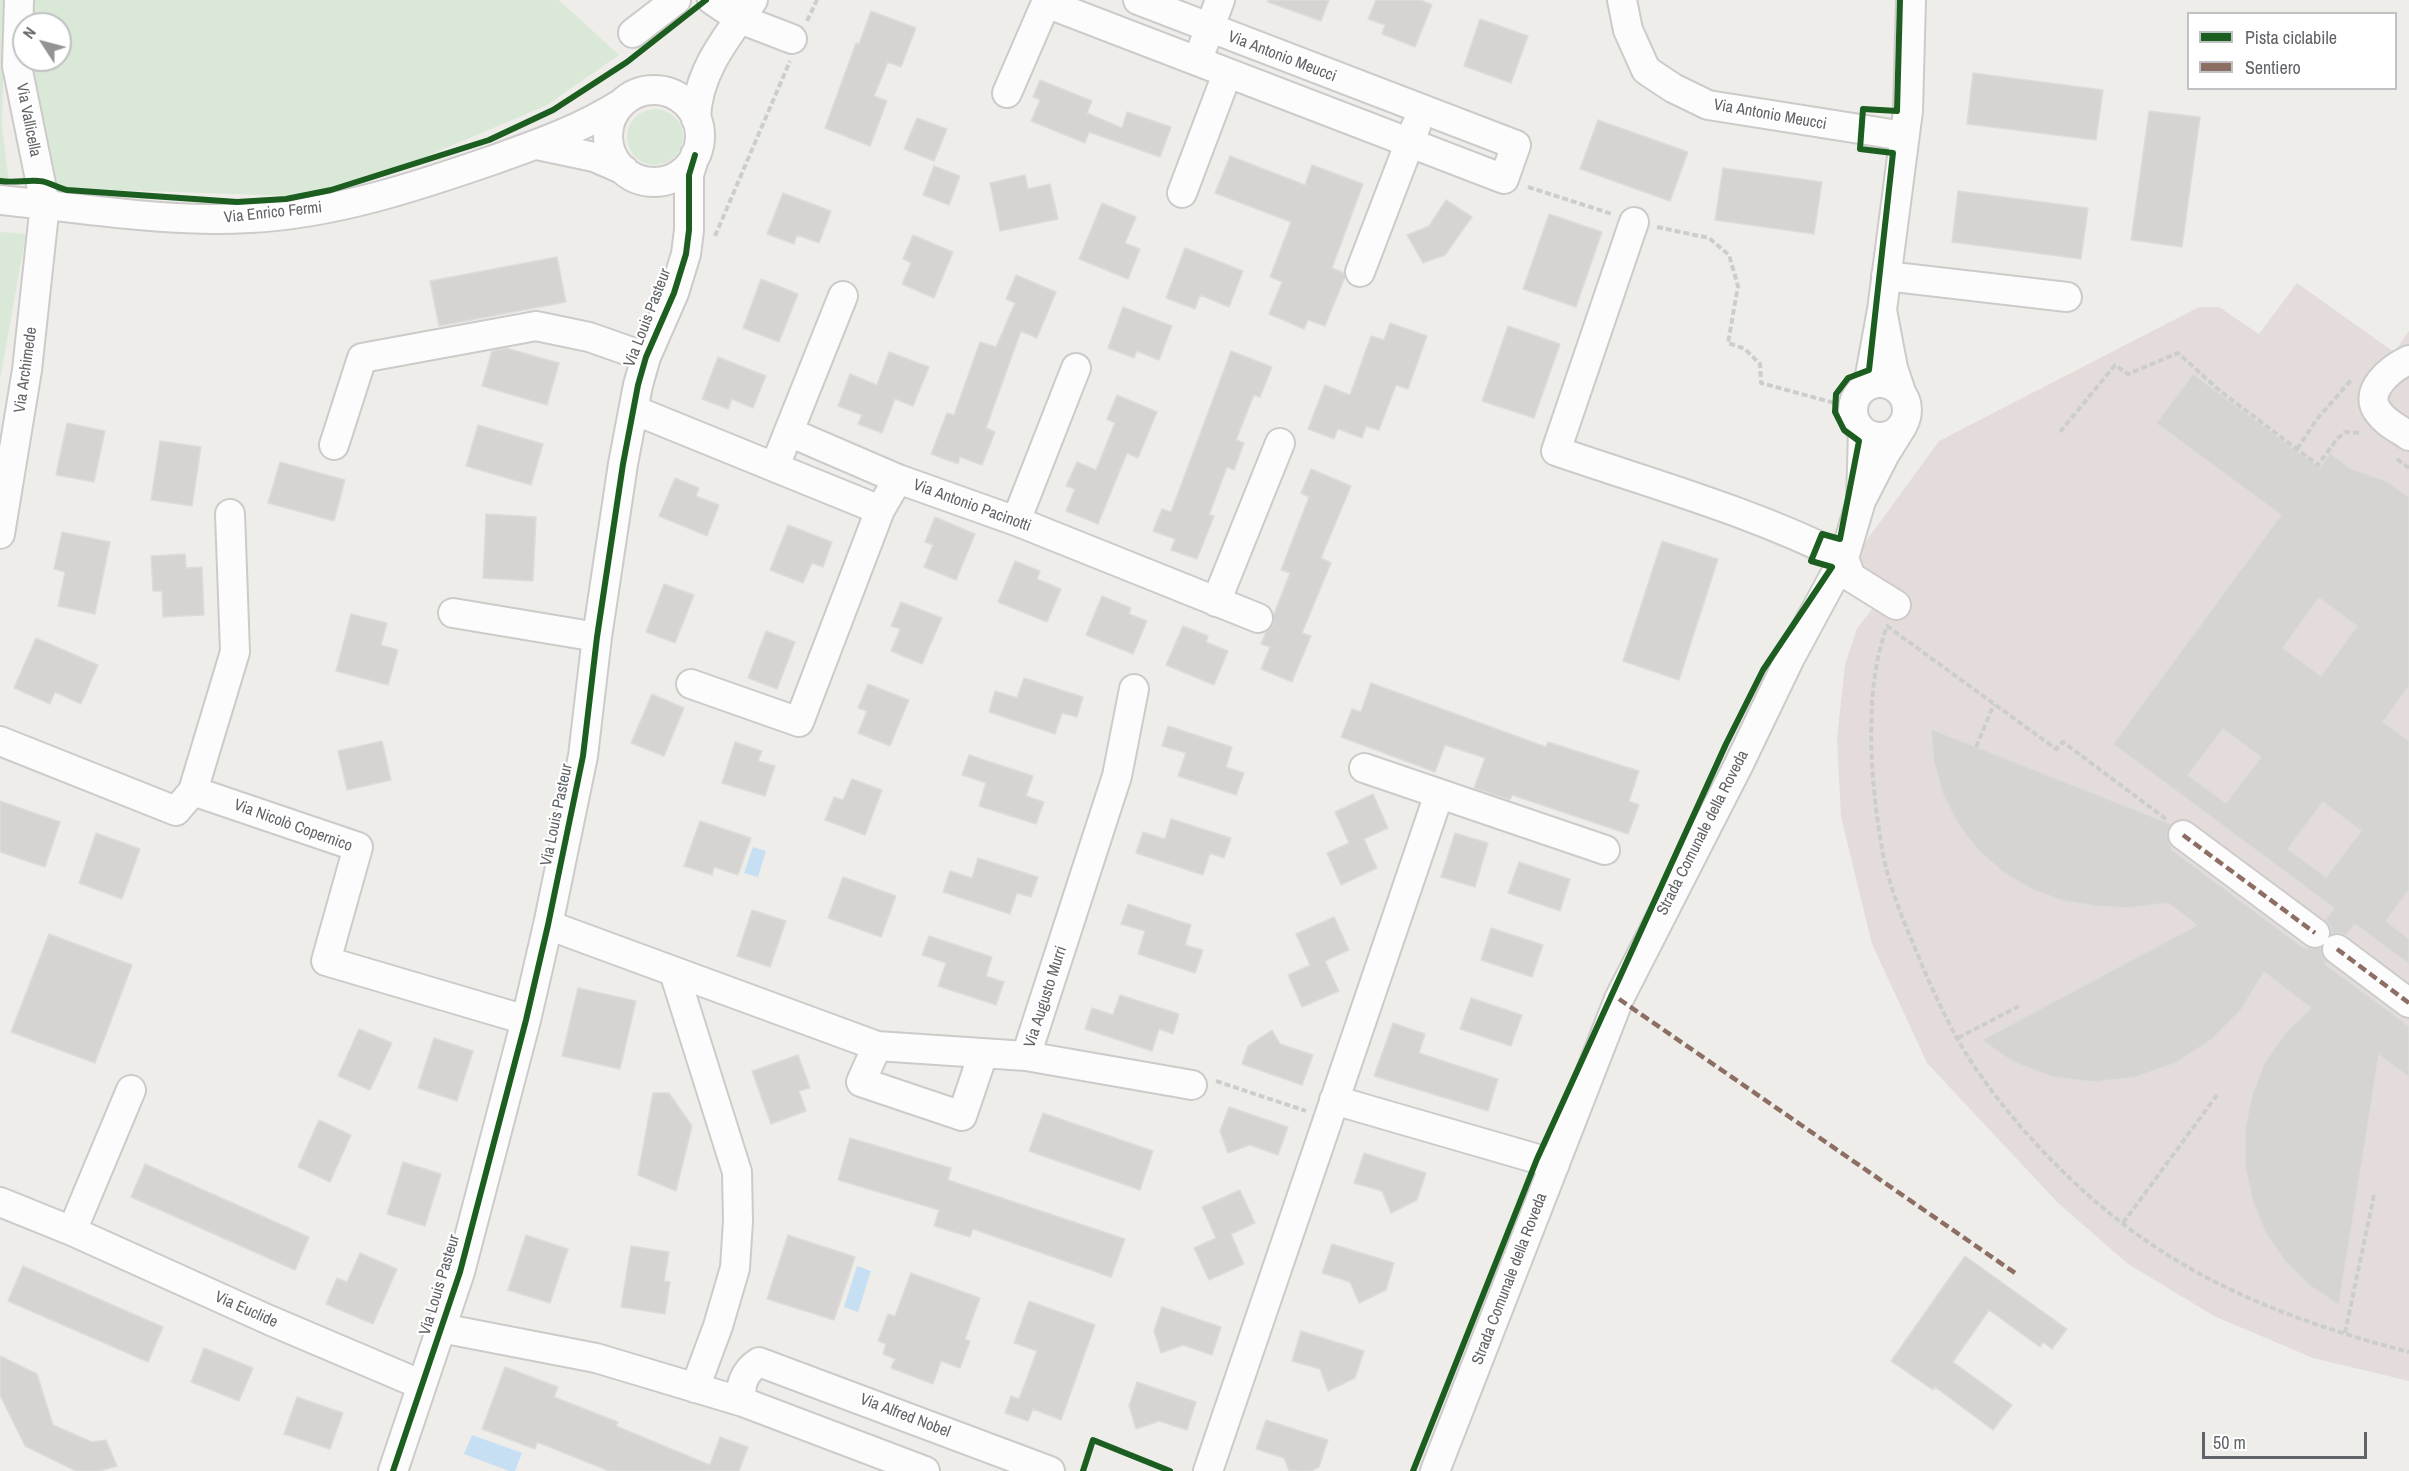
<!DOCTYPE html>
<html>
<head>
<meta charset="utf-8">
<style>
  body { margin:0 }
  #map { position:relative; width:2409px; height:1471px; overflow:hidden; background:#efedea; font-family:"Archivo Narrow",sans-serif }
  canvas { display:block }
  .legend { position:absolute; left:2187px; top:12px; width:210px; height:78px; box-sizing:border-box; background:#fff; border:2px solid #bfc1c2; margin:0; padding:8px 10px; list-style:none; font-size:18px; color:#606367 }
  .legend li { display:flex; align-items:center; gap:12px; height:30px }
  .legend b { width:30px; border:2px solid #bfc1c2 }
  .north { position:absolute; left:12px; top:12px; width:60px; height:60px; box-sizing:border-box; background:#fff; border:2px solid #bfc1c2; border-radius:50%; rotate:306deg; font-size:16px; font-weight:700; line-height:24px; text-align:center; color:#606367 }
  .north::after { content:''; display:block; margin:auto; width:21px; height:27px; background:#929395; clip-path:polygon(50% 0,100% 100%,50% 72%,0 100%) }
  .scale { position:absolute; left:2202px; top:1432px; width:165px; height:27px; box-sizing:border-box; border:3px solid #606367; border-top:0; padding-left:8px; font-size:18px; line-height:21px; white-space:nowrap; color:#606367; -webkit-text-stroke:4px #fff; paint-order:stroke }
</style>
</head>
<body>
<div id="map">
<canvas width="2409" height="1471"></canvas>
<ul class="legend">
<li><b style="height:8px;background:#1b5e20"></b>Pista ciclabile</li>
<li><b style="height:8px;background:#8d6e63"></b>Sentiero</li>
</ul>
<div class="north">N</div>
<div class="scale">50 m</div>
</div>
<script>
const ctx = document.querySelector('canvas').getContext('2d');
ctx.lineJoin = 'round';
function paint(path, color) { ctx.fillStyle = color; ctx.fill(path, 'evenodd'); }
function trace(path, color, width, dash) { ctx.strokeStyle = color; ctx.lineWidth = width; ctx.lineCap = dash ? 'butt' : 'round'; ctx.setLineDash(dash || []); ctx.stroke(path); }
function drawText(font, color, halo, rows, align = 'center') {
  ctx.font = font + ' "Archivo Narrow",sans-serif'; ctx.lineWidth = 4.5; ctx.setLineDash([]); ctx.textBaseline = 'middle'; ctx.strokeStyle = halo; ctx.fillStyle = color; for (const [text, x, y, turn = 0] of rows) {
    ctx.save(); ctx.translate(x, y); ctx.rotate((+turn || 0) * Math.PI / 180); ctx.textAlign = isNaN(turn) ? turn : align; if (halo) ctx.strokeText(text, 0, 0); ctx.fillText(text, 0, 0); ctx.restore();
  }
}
paint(new Path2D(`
  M2297 283 2394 352 2409 331V1381L2313 1358 2214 1316 2128 1264 2058 1203 1927 1063 1872 944 1841 817 1837 738 1845 665 1857 628 1885 593 1858 571 1864 544 1939 441 2199 307H2219L2259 334Z`), '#e4dcda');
paint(new Path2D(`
  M0 0H5L2 127 9 183 0 182Z
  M33 0H559L619 55 547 105 385 174 294 196 55 188 30 60H60V24H32Z
  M627 137a28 28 0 1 1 56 0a28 28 0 1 1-56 0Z
  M0 232 26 234 0 380Z`), '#dae8d8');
paint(new Path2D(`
  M753 847 766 851 758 877 744 873Z
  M857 1266 871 1271 858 1312 844 1307Z
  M472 1435 522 1453 515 1471H509L464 1454Z`), '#c6dff2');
const building = new Path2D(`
  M1268 0H1329L1321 21 1268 2Z
  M1376 0H1421L1432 5 1415 47 1382 34 1385 25 1368 19Z
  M871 11 916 28 901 67 888 62 874 96 887 101 870 146 825 128 856 43 859 44Z
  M1480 19 1528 36 1511 83 1464 66Z
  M1973 73 2103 90 2096 140 1967 124Z
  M1040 80 1092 101 1087 113 1122 128 1127 112 1171 127 1160 157 1089 132 1085 143 1031 121 1040 100 1033 97Z
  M2149 111 2200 117 2182 247 2131 240Z
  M917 118 947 129 934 161 904 149Z
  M1598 120 1688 152 1670 201 1580 169Z
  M1230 156 1305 185 1312 165 1363 184 1332 268 1344 273 1345 277 1325 326 1308 320 1304 329 1269 314 1282 282 1270 277 1291 222 1215 193Z
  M934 166 960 176 949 205 923 195Z
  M1723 168 1822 182 1814 234 1715 220Z
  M1025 175 1028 189 1050 184 1058 219 1000 231 990 183Z
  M1958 191 2088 208 2081 259 1952 242Z
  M783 193 831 211 819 243 797 235 794 244 767 234Z
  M1446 200 1472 217 1445 255 1423 263 1407 235 1429 226Z
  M1102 203 1136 217 1125 243 1140 249 1128 279 1079 259Z
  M1549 214 1602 232 1576 307 1523 289Z
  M913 235 953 252 934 298 902 284 911 263 903 259Z
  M1185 248 1243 271 1229 307 1200 295 1195 309 1166 298Z
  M557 257 566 302 439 326 430 281Z
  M1016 275 1056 292 1037 338 1021 331 986 428 995 432 982 465 960 457 958 464 931 454 947 413 954 415 980 342 996 347 1015 303 1006 299Z
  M761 279 798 294 779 342 743 328Z
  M1123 307 1172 326 1159 360 1137 351 1134 358 1108 348Z
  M1390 323 1427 336 1408 389 1396 385 1379 430 1366 426 1362 438 1338 429 1334 439 1308 429 1325 385 1350 395 1371 336 1384 340Z
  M1508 326 1560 344 1534 418 1482 401Z
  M506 348 559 363 547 405 482 386 492 351Z
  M1231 351 1272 367 1260 397 1254 395 1236 440 1244 443 1234 470 1227 467 1209 515 1214 516 1197 559 1171 550 1175 539 1153 531 1162 509 1171 512Z
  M889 352 929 367 913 406 895 399 882 433 858 424 862 415 838 406 850 374 877 385Z
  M718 357 766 376 753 408 732 399 728 409 702 399Z
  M2193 374 2320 468 2330 453 2350 468 2386 481 2409 497V686L2383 722 2409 741V890L2386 921 2409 939V964L2355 924 2346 935 2340 933 2331 934 2330 926 2325 920 2334 908 2113 744 2281 515 2156 423ZM2319 598 2357 626 2321 676 2283 648ZM2223 729 2261 757 2226 803 2188 775ZM2323 802 2361 831 2326 877 2288 849Z
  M1117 395 1157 412 1138 458 1127 453 1098 524 1066 511 1075 489 1066 486 1077 462 1096 470 1115 423 1107 419Z
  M67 423 105 431 94 482 56 475Z
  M478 425 543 444 531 485 466 466Z
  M160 441 201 447 192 506 151 500Z
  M280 462 345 480 334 521 268 503Z
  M1311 469 1351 486 1321 558 1331 563 1302 633 1311 636 1292 682 1261 669 1270 647 1261 644 1266 632 1273 625 1274 614 1290 573 1281 570 1309 497 1301 493Z
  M675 478 699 488 696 496 719 505 707 536 659 516Z
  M486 514 536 517 533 581 483 578Z
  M935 517 975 534 956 580 924 567 933 545 925 542Z
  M788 525 832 542 823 567 812 563 803 583 770 570Z
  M62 532 110 542 95 614 58 606 65 572 54 569Z
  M1662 541 1718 559 1679 680 1623 661Z
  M185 554 186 568 202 567 204 615 163 617 162 591H153L151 556Z
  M1015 561 1040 571 1037 579 1061 589 1047 622 998 602Z
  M664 584 694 595 675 643 646 632Z
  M1102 596 1131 608 1129 614 1147 621 1133 654 1086 635Z
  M901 602 942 618 922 664 891 651 900 629 891 626Z
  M351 614 387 623 381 645 398 650 388 685 336 671Z
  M1183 626 1208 636 1206 642 1228 651 1214 685 1166 665Z
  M766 631 795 642 777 689 748 678Z
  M36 638 98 665 81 704 55 692 50 704 14 688Z
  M1024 678 1083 697 1077 717 1062 713 1055 734 989 712 995 691 1017 698Z
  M1371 683 1546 747 1548 742 1639 771 1629 801 1639 805 1628 834 1512 795 1510 800 1474 788 1485 758 1445 745 1435 772 1341 737 1352 709 1361 712Z
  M868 684 909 700 890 746 858 733 867 711 858 708Z
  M652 694 684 708 664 756 631 743Z
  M1168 726 1232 747 1226 767 1244 773 1236 795 1178 776 1186 753 1162 746Z
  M1931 729 2171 824 2167 834 2172 850 2304 948H2321L2322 956 2327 962 2325 964 2409 1026V1077L2379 1055 2339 1305 2310 1286 2285 1261 2265 1232 2252 1199 2245 1165V1129L2252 1095 2265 1062 2285 1033 2311 1008 2264 972 2241 1010 2211 1040 2176 1063 2136 1077 2094 1082 2053 1077 2013 1062 1982 1040 2197 925 2168 903 2127 908 2095 906 2063 901 2031 889 2003 872 1978 850 1958 824 1943 794 1934 762Z
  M382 741 391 780 347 790 338 751Z
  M735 742 762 751 758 761 775 766 765 796 722 783Z
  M969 755 1033 776 1026 796 1044 802 1036 824 979 806 986 783 962 775Z
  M852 779 882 790 865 835 825 820 834 797 843 800Z
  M1373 794 1388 828 1364 839 1377 868 1341 885 1327 853 1349 843 1335 812Z
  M0 801 60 822 45 867 0 852Z
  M1171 819 1231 838 1224 858 1210 853 1203 875 1136 853 1143 832 1165 839Z
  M700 821 751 838 738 875 714 867 712 875 684 866Z
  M96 833 140 849 122 899 79 883Z
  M1455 833 1488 843 1475 887 1441 877Z
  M978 858 1038 877 1031 897 1017 893 1010 914 943 892 950 871 972 878Z
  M1519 862 1570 879 1560 911 1508 893Z
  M843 877 896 896 881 937 828 918Z
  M1128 904 1191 925 1185 945 1203 950 1195 973 1138 954 1145 931 1121 924Z
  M752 910 786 921 770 967 737 956Z
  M1334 917 1349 950 1325 961 1339 991 1302 1007 1288 975 1310 965 1296 934Z
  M1491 928 1543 945 1532 977 1481 960Z
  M49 934 132 965 95 1063 11 1032Z
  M929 936 992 957 986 976 1004 982 996 1005 938 986 946 963 922 955Z
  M578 988 636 1001 620 1069 562 1056Z
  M1120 995 1179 1014 1173 1034 1159 1029 1152 1051 1085 1029 1092 1008 1113 1015Z
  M1471 998 1522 1015 1511 1046 1460 1029Z
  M1393 1023 1425 1034 1419 1053 1498 1079 1488 1111 1374 1076Z
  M359 1029 392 1043 370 1090 338 1076Z
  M1272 1030 1280 1044 1313 1055 1302 1085 1242 1064 1248 1046Z
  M434 1038 473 1051 457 1101 418 1088Z
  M798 1055 810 1088 799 1091 806 1111 771 1124 752 1071Z
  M653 1093H669L692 1126 676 1191 638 1175Z
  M1229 1107 1288 1127 1278 1155 1250 1145 1228 1153 1220 1131Z
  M1043 1113 1153 1151 1140 1190 1029 1151Z
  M319 1120 351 1135 330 1182 298 1167Z
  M850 1138 951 1168 948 1180 1125 1239 1111 1277 973 1229 970 1237 934 1226 939 1210 838 1180Z
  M1364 1153 1426 1173 1417 1200 1391 1213 1382 1191 1354 1183Z
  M403 1162 441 1174 425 1226 387 1214Z
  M145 1164 309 1237 295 1270 131 1197Z
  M1240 1190 1255 1223 1231 1234 1244 1264 1209 1280 1194 1248 1216 1238 1202 1207Z
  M526 1235 568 1249 550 1303 508 1290Z
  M788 1235 855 1257 834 1320 767 1299Z
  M1332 1244 1394 1263 1386 1290 1359 1303 1350 1282 1322 1273Z
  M631 1246 669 1252 664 1281 670 1282 665 1314 621 1307Z
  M360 1253 397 1269 373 1324 326 1304 337 1278 347 1282Z
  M1965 1256 2067 1329 2052 1349 2043 1342 2040 1347 1989 1310 1953 1362 2012 1405 1993 1430 1935 1387 1933 1390 1891 1361Z
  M23 1266 163 1327 148 1362 8 1301Z
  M911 1273 980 1298 965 1339 970 1341 960 1368 941 1361 933 1384 891 1368 895 1359 883 1354 886 1344 878 1341 888 1314 895 1316Z
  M1029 1301 1095 1325 1061 1420 1033 1409 1028 1421 1005 1413 1011 1396 1019 1399 1037 1351 1014 1343Z
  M1162 1307 1221 1327 1212 1355 1183 1345 1161 1353 1154 1331Z
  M1301 1331 1364 1351 1355 1378 1328 1391 1320 1369 1292 1361Z
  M204 1348 253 1368 239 1401 191 1382Z
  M0 1356 37 1374 53 1425 92 1442 106 1440 117 1466 100 1471H76L25 1446 0 1395Z
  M505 1367 558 1387 554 1397 618 1422 616 1426 710 1465 720 1437 748 1447 739 1471H609L537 1442 535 1449 482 1429Z
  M1137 1382 1196 1402 1187 1430 1159 1421 1136 1429 1129 1406Z
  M297 1397 343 1413 330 1449 284 1434Z
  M1266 1420 1328 1440 1319 1467 1311 1471H1289L1284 1458 1256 1449Z`);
paint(building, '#d5d4d3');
trace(building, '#dedcda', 1.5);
const minor = new Path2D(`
  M712 0 740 19 792 39
  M1048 0 1046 3 1504 179 1516 145 1138 0
  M1622 0 1628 30 1646 70 1673 88 1708 105 1904 136
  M633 33 676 0
  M1203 46 1220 0
  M608 136a46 46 0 1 1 92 0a46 46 0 1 1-92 0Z
  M1007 93 1046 3
  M696 119C697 72 727 37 753 0
  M537 145 594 157 624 170
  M1182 193 1227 74
  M0 200C82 208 167 223 250 218 333 214 415 187 493 160 538 144 581 129 622 103
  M1634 222 1556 451C1652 484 1753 512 1844 558L1851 577 1896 605
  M1360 272 1416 126
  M1886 276 2067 297
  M1882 310 1908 111 1911 0
  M2409 360C2391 368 2361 392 2379 413 2386 423 2399 429 2409 436
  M1853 410a27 27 0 1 1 54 0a27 27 0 1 1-54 0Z
  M1868 386 1882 310 1893 368 1901 392
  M634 410 880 510 898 479 1016 521 1258 618
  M789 432 898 479
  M1863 432 1861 501 1885 454 1903 425
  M334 445 362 358 536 326 589 337 646 357
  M775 466 843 296
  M1016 521 1076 368
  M0 534 27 370 45 204 17 66 19 0
  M1216 602 1280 443
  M453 613 597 637
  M691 684 799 722 880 510
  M0 741 176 811 193 791 358 847 326 961 526 1020
  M1364 768 1605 850
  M193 791 235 652 230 514
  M2183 835 2315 933
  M548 925 877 1046 1026 1056 1117 776 1134 689
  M2337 949 2409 1003
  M674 972 737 1172 738 1221 735 1268 718 1326 695 1388
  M877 1046 861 1082 962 1116 983 1054
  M1026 1056 1192 1085
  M1334 1100 1555 1164
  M0 1202 72 1231 269 1320 422 1385
  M72 1231 131 1090
  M441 1328 596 1358 743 1402
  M393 1471 460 1272 526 1020 548 925 583 756 597 637 623 464 638 385 646 357 674 293 686 254 689 230V175L695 155
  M925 1471 743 1402C738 1386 745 1371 759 1362L1050 1471
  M1208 1471 1439 794
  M1435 1471 1619 999 1738 766 1790 658 1844 558 1861 501`);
trace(minor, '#cccbca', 32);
trace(new Path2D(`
  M807 21 817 0
  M1528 187 1612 214
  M1657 227 1709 238 1729 255 1738 286 1728 343 1745 349 1760 364 1761 383 1853 408
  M715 236 790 61
  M2060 432 2115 365 2128 374 2178 353 2220 391 2318 465 2337 439 2345 432 2362 433
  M2297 449 2317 419 2352 379
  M2397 459 2409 468
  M1976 747 1994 704
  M2166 819 2063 742 2056 749 1887 626C1871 670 1870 718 1872 765 1874 793 1877 821 1882 849 1888 884 1903 920 1917 953 1931 987 1946 1020 1965 1052 2008 1121 2080 1196 2148 1242 2226 1296 2317 1328 2409 1352
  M1958 1038 2019 1006
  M1216 1081 1306 1111
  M2123 1223 2217 1095
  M2345 1333 2374 1195`), '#cbcecd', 4, [6, 3]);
trace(minor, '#fdfcfc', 28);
trace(new Path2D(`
  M2183 835 2315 933
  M2337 949 2409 1003
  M1619 999 2015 1273`), '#8d6e63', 4.5, [9, 4.5]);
trace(new Path2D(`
  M0 181C14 183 26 180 39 181 48 181 57 188 67 190L237 202 286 199 331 190 489 140 553 110 627 62 706 0
  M393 1471 460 1272 526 1020 548 925 583 756 597 637 623 464 638 385 646 357 674 293 686 254 689 230V175L695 155
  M1083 1471 1093 1440 1170 1471
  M1413 1471 1537 1159 1726 744 1763 670 1832 567 1811 561 1822 534 1840 539 1859 441 1844 430 1835 412 1836 394 1848 378 1869 370 1893 153 1860 149 1863 109 1897 111 1900 0`), '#1b5e20', 6);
drawText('16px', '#606367', '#fff', [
  ["Via Antonio Meucci",1282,57,21],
  ["Via Antonio Meucci",1770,115,10],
  ["Via Vallicella",28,120,79],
  ["Via Enrico Fermi",273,213,-6],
  ["Via Louis Pasteur",648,318,-69],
  ["Via Archimede",26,370,-82],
  ["Via Antonio Pacinotti",972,506,20],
  ["Via Louis Pasteur",557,815,-78],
  ["Via Nicolò Copernico",293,826,20],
  ["Strada Comunale della Roveda",1703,833,-63],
  ["Via Augusto Murri",1046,997,-72],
  ["Strada Comunale della Roveda",1510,1279,-69],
  ["Via Louis Pasteur",440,1285,-73],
  ["Via Euclide",246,1310,24],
  ["Via Alfred Nobel",905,1416,21]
]);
</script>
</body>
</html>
